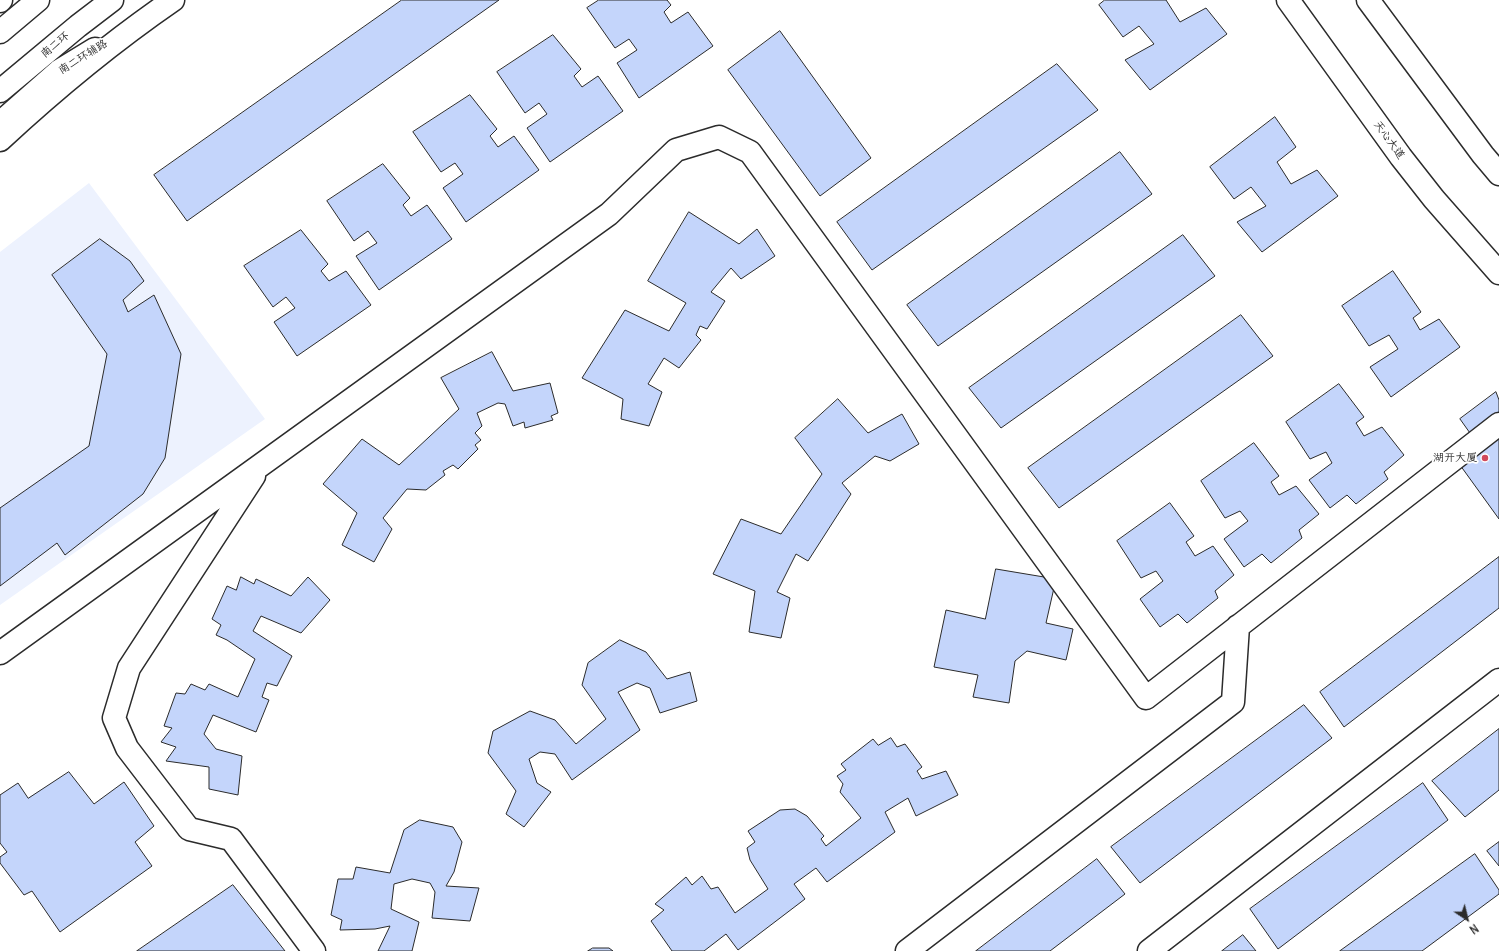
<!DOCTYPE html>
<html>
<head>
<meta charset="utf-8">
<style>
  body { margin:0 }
  #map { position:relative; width:1499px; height:951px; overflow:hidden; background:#fff; font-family:Delius,sans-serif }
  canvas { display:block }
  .north { position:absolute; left:1447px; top:899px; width:40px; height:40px; -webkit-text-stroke:3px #fff; paint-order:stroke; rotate:145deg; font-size:11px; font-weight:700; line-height:16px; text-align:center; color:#2b2b2b }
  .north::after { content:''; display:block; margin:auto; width:14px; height:18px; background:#2b2b2b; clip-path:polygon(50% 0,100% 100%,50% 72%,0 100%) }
</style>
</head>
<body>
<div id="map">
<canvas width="1499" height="951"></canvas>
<div class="north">N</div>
</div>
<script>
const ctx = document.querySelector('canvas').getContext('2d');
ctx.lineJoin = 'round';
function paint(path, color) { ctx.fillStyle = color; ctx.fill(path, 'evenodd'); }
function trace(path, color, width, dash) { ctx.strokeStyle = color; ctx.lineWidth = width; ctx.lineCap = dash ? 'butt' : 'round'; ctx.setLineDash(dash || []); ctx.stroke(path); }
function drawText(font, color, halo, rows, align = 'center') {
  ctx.font = font + ' Delius,"LXGW WenKai TC",sans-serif'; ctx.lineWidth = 3.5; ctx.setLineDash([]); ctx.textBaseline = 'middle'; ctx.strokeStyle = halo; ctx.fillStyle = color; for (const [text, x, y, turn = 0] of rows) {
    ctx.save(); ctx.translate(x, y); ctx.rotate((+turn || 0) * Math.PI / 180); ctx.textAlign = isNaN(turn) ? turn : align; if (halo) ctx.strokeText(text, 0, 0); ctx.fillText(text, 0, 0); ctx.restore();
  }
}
paint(new Path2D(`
  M89 183 265 419 0 605V252Z`), '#edf2fe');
const building = new Path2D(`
  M402 0H499L187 221 154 175Z
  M599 0H667L671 5 664 12 671 23 688 12 713 46 639 98 617 63 637 50 629 39 615 48 587 8Z
  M1105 0H1166L1180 22 1206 8 1227 34 1150 90 1125 60 1154 44 1139 26 1123 37 1099 5Z
  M780 31 871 158 820 196 728 70Z
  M553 35 581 69 574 76 582 87 598 76 623 111 550 162 527 128 547 114 539 103 525 113 497 72Z
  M1057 64 1098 110 872 270 837 222Z
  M470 95 497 129 490 136 498 147 514 136 539 170 466 222 443 188 463 174 455 163 441 172 413 132Z
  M1275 117 1296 147 1277 162 1291 184 1317 170 1338 196 1262 252 1237 222 1266 206 1251 187 1234 199 1210 167Z
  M1120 152 1152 194 938 346 907 305Z
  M383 164 410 198 403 205 411 216 427 205 452 239 379 290 356 256 377 243 368 231 354 241 327 201Z
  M689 212 739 244 757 229 775 256 741 279 731 268 711 292 725 301 707 329 700 326 696 335 701 340 679 368 664 358 648 384 662 392 649 426 621 419 623 399 582 378 625 310 669 331 686 303 648 281Z
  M301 230 328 264 321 271 329 281 346 271 371 305 297 356 274 322 295 308 286 297 273 307 244 266Z
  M1183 235 1215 276 1001 428 969 388Z
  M100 239 130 261 144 281 123 300 128 312 154 295 181 354 165 458 143 494 65 555 57 543 0 586V508L89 446 107 354 52 275Z
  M1393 271 1421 312 1413 318 1420 330 1439 319 1460 347 1391 397 1370 367 1398 349 1389 335 1369 346 1342 306Z
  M1241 315 1273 356 1059 508 1028 468Z
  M492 352 513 391 550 383 558 413 551 416 553 420 525 428 524 422 513 426 505 404 498 403 477 413 482 426 475 433 481 440 475 445 478 449 458 469 453 465 443 471 445 475 426 490 407 489 383 518 392 529 374 562 342 545 357 513 323 484 362 439 399 465 459 409 441 378Z
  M1339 384 1364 417 1356 423 1364 436 1382 427 1404 455 1384 472 1388 479 1356 504 1347 495 1330 508 1309 480 1332 463 1326 452 1310 459 1286 422Z
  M1496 392 1499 400V519L1460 465 1482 450 1460 419Z
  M838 399 868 433 902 414 919 444 890 461 875 456 842 483 851 494 808 561 796 554 777 592 790 598 781 638 749 632 755 591 713 574 741 519 781 534 822 474 795 438Z
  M1254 443 1279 476 1271 482 1279 495 1296 486 1319 514 1299 530 1302 538 1271 563 1262 554 1244 567 1224 539 1248 521 1240 511 1225 518 1201 481Z
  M1170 503 1194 536 1186 542 1195 556 1213 546 1234 575 1215 591 1218 598 1187 623 1178 614 1160 627 1140 599 1163 581 1156 571 1141 578 1117 541Z
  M1499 557V608L1344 727 1320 692Z
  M996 569 1056 579 1046 623 1073 629 1066 660 1027 651 1015 661 1009 703 973 697 978 675 934 667 946 610 985 619Z
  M241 577 254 584 256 579 291 596 308 577 330 600 301 633 261 616 253 631 292 656 277 686 267 683 262 697 269 700 256 732 213 715 204 734 216 749 242 756 238 795 209 789V767L166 761 176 747 161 742 172 728 164 726 176 693 185 694 191 684 205 690 209 684 238 697 255 659 227 640 216 635 221 625 212 619 227 586 236 590Z
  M620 640 646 652 667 679 690 672 697 701 660 713 650 688 637 683 618 692 640 730 572 780 555 754 540 752 529 759 537 783 551 792 524 827 506 814 516 791 488 753 493 731 530 711 555 720 576 744 606 719 582 685 588 663Z
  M1304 705 1332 738 1140 883 1111 847Z
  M1499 729V790L1465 817 1432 781Z
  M891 738 897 747 905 744 922 767 917 771 922 779 946 771 958 795 916 816 908 798 885 812 895 832 827 882 816 868 794 884 805 899 738 950 726 934 704 951H672L651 921 664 910 655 904 686 877 692 885 702 876 711 889 718 887 735 913 768 889 750 860 747 848 755 842 748 831 780 810 795 809 807 816 824 836 821 839 826 846 861 818 840 792 843 784 837 776 846 770 841 764 873 739 878 745Z
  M69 772 94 804 124 782 154 826 135 842 152 866 60 932 32 891 24 895 0 863V857L7 852 0 843V795L18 783 28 798Z
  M1423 783 1448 820 1278 949 1250 909Z
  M420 820 453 827 462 842 454 872 446 886 479 888 470 921 432 918 435 892 430 883 412 879 394 884 391 909 419 922 412 951H378L390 926 375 929 340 930 342 920 331 915 338 879H353L356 867 390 873 404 830Z
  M1499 842V866L1487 851Z
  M1475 854 1499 890V894L1422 951H1340Z
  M1097 859 1125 894 1050 951H976Z
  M233 885 285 951H137Z
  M1243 935 1256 951H1222Z
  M593 948H609L613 951H588Z`);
paint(building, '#c4d5fb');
trace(building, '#2b2b2b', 1);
const minor = new Path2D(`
  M0 1 1 0
  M0 123 59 71 95 49
  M254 476 129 668 114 718 127 748 189 829 231 839 314 951
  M0 653 609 214 676 150 719 137 750 152 1146 698 1499 424
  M907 951 1233 702 1238 626
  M1149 951 1499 680`);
const major = new Path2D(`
  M1288 0 1401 157 1434 199 1499 273
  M1368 0 1483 155 1499 174
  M0 140C54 90 112 42 173 0`);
const highway = new Path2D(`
  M0 32 38 0
  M0 91 78 26 112 0`);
trace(minor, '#2b2b2b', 25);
trace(major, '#2b2b2b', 25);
trace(highway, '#2b2b2b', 25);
trace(minor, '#fff', 22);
trace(major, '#fff', 22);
trace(highway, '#fff', 22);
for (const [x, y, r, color] of [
  [1485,458,4,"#d1495b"]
]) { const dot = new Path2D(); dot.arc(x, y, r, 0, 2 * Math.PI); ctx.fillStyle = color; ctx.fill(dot); trace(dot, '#fff', 1.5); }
drawText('11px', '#2b2b2b', '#fff', [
  ["南二环",55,45,-40],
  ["南二环辅路",83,57,-32],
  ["天心大道",1389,140,54]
]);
drawText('11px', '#2b2b2b', '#fff', [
  ["湖开大厦",1477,458]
], 'right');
</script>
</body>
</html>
